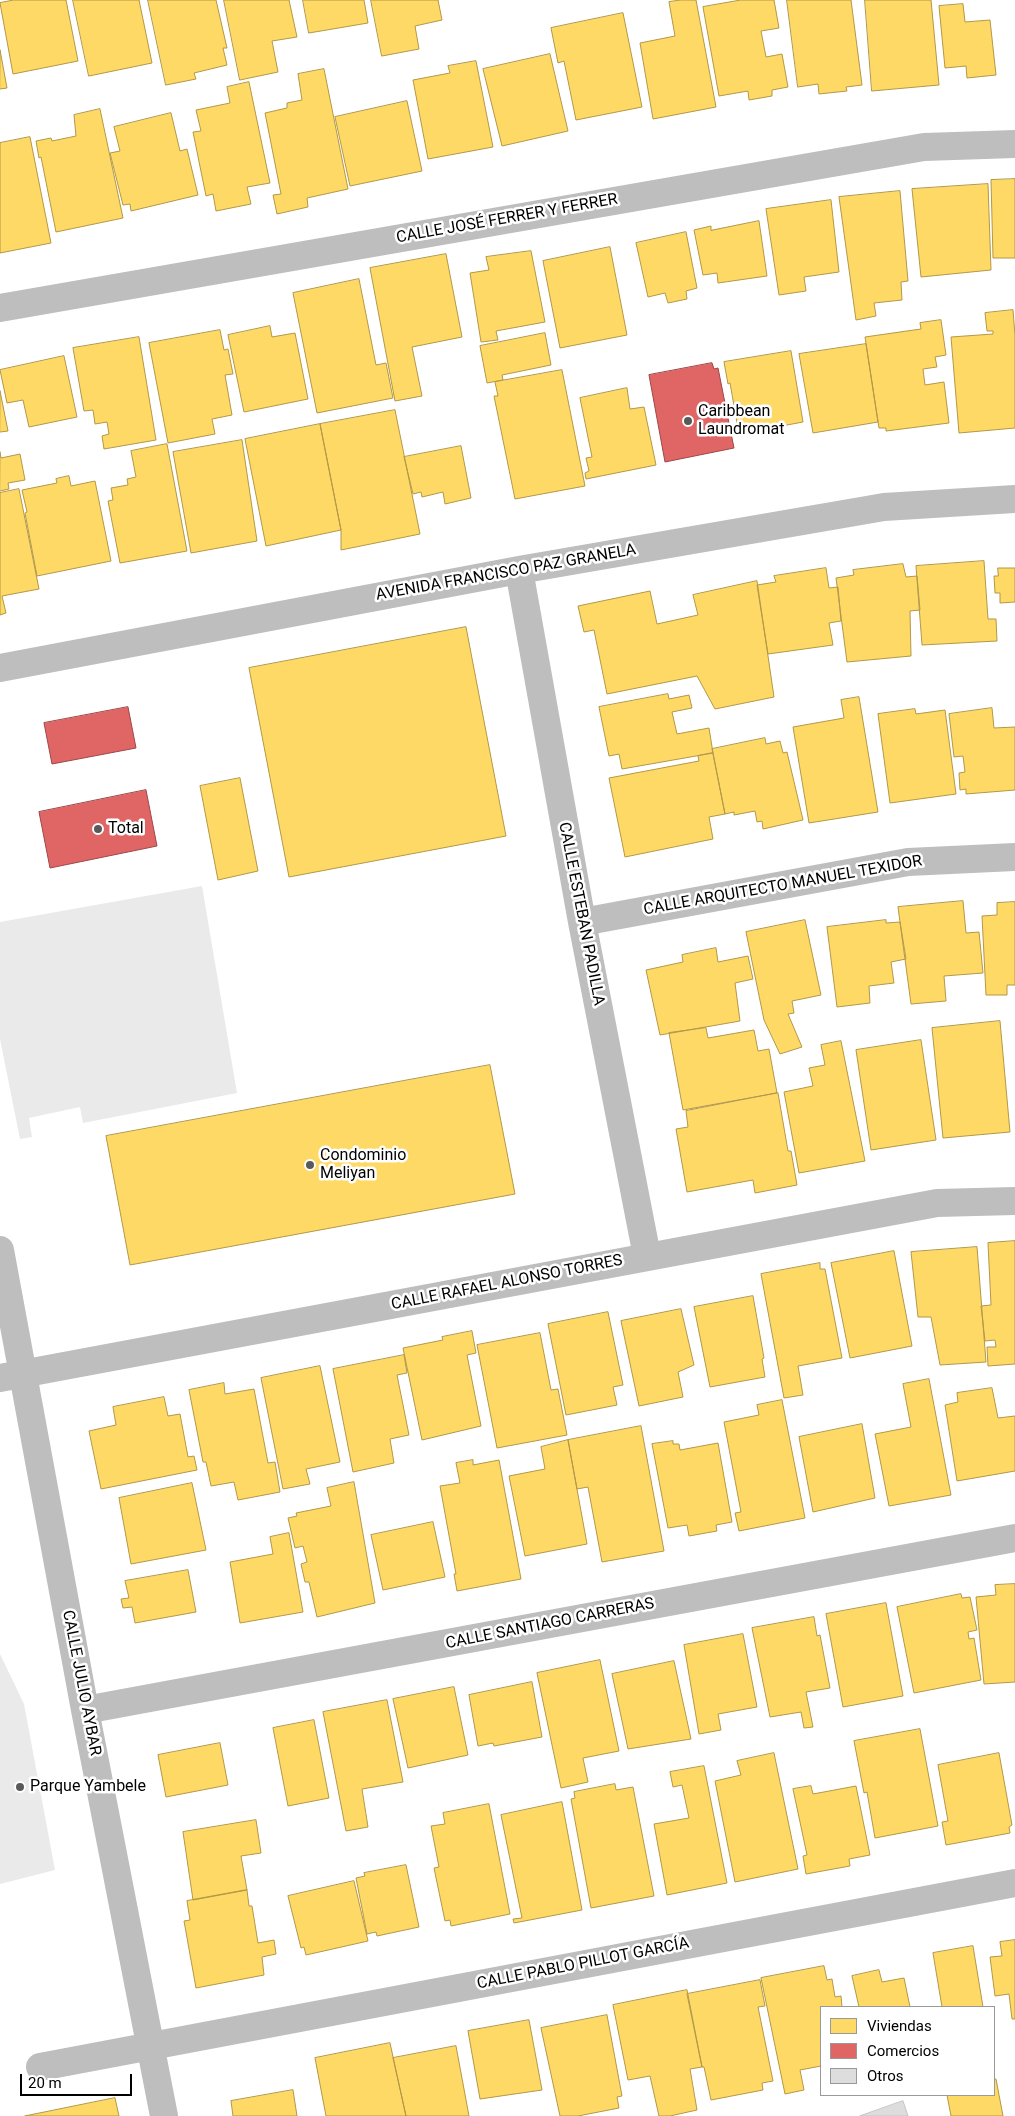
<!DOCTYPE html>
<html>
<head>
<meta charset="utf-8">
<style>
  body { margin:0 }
  #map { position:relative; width:1015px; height:2116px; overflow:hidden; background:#fff; font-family:Roboto,sans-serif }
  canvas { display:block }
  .legend { position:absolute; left:820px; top:2006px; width:175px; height:90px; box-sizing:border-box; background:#fff; border:1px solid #999; margin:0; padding:6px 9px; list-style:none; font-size:15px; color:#000 }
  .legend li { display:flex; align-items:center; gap:10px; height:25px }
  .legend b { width:25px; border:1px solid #999 }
  .scale { position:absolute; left:20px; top:2074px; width:112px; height:22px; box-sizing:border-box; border:2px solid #000; border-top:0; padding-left:6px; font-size:15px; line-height:18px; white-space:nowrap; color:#000; -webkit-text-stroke:4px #fff; paint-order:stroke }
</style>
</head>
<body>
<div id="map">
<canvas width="1015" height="2116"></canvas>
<ul class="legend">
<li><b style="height:14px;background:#ffd966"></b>Viviendas</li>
<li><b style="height:14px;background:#e06666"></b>Comercios</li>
<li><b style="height:14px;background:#ddd"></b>Otros</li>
</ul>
<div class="scale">20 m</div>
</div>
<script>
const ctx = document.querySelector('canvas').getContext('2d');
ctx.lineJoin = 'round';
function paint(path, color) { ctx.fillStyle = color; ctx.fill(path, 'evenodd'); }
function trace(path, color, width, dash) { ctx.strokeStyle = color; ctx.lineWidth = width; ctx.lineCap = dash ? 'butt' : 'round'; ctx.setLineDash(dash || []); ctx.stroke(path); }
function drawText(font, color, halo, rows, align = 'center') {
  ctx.font = font + ' Roboto,sans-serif'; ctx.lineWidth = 5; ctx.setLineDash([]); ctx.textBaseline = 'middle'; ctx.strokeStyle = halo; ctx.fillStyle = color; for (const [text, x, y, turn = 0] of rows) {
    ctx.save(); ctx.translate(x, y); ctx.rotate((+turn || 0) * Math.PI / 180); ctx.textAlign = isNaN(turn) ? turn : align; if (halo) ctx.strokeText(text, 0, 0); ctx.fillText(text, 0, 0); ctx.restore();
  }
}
paint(new Path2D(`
  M202 886 237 1093 83 1123 80 1107 29 1118 32 1137 20 1139 0 1039V922Z
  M0 1654 24 1704 55 1870 0 1884Z`), '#eaeaea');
const homes = new Path2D(`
  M14 0H66L78 61 13 74 0 3Z
  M73 0H139L152 63 89 76Z
  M148 0H216L227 48H223L227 65 194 73 196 79 166 85Z
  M224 0H289L297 37 272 41 278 72 240 80Z
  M303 0H364L368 23 309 33Z
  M371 0H438L442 20 415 26 419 49 382 56Z
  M681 0H696L716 107 653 119 640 43 675 36 669 2Z
  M741 0H774L779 28 761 31 766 57 782 54 788 87 772 90V96L749 100 748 91 719 96 703 7Z
  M787 0H851L862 85 846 87 847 91 819 94 818 84 798 87Z
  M865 0H931L939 85 872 91Z
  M963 4 965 22 990 20 996 75 967 78 966 66 945 68 939 6Z
  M623 13 642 107 576 120 564 61 558 63 551 28Z
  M0 50 7 88 0 89Z
  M550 54 568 131 502 146 483 69Z
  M476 61 493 147 428 159 413 80 450 73 448 66Z
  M324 69 348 189 307 198 308 207 277 214 273 195 281 194 265 113 287 108V103L302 100 298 74Z
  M249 82 270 183 247 187 251 204 216 211 213 194 206 196 193 132 201 131 196 110 230 103 227 87Z
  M407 101 422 171 350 186 335 117Z
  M100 109 123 218 56 232 41 157 39 158 36 141 51 138 52 141 76 136 74 115Z
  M171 113 180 151 187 149 198 195 131 211 130 204 123 205 110 153 120 151 114 127Z
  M30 137 51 243 0 253V143Z
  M1015 179V258H993L991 180Z
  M988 184 991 270 921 277 912 189Z
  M900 191 908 281 901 282 902 300 874 303 876 316 856 320 839 197Z
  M831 200 839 272 804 277 806 291 779 295 766 209Z
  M759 221 767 276 718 283 717 273 703 275 694 230 711 226V230Z
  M686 232 697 288 686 291 687 299 668 303 665 293 648 297 636 243Z
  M610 247 627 335 560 348 543 261Z
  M531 251 545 322 496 331 498 340 481 342 470 273 489 270 486 257Z
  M446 254 462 337 412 347 422 396 395 401 370 268Z
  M359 279 376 365 386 363 393 398 317 413 293 293Z
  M1013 310 1015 335V428L959 433 951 337 993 334V331H987L985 313Z
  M941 320 946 355 935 357 937 367 923 369 925 385 944 382 949 423 886 431V428H879L865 337 921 329 920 323Z
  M270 326 272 337 295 333 308 399 244 412 228 335Z
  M220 330 224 350 228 349 233 374 225 375 232 415 212 419 215 434 168 443 149 343Z
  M545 333 551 365 502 375 503 380 487 383 480 346Z
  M139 337 156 440 104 449 102 436 109 434 107 422 95 424 93 410 84 411 73 348Z
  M866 344 878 422 813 433 799 354Z
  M791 351 803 422 739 434 730 383 728 384 724 362Z
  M64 356 77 417 29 427 23 400 7 403 0 370Z
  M562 370 585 486 515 499 494 396H498L495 382Z
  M627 388 630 409 644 407 656 465 586 479 585 473 589 471 586 458 592 457 580 398Z
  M0 391 8 431 0 432Z
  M395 410 420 534 341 550V530L320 424Z
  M320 424 341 530 266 546 245 439Z
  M242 440 257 541 191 553 173 452Z
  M167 444 187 551 120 563 108 501 113 500 111 488 128 485 127 479 136 477 131 451Z
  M461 446 471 498 445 504 443 492 422 497 421 492 413 494 404 457Z
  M0 452 1 458 20 454 25 480 8 483 9 489 0 491Z
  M69 476 71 486 95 481 111 561 37 576 25 513 27 512 22 490 57 483 56 479Z
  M19 489 39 589 2 596 6 613 0 615V493Z
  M984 561 988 619H996L997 641 922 645 916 566Z
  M903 564 906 577 917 576 920 610 910 611 911 656 847 662 836 578 854 575 853 570Z
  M826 568 829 588 838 587 841 621 829 623 833 645 768 654 757 585 776 582 774 576Z
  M998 568H1015V602L1000 603V593H995L994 576H998Z
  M757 581 774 697 715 709 697 676 607 694 594 630 584 632 578 606 650 591 657 624 698 615 693 595Z
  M466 627 506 836 289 877 249 668Z
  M668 694 669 699 689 695 692 708 672 712 677 734 709 728 713 753 622 769 619 754 609 756 599 707Z
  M859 697 878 812 809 823 793 727 844 718 841 700Z
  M992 708 994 728 1015 727V790L966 794V789L960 790 959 773 965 772 963 756 954 757 949 714Z
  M915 709 916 714 945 710 956 794 890 803 878 714Z
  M765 738 766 744 780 741 783 753 787 752 803 820 763 829 762 821 757 822 755 811 734 815V812L725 814 712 749Z
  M713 753 725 814 709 817 713 839 625 857 609 778 699 761 698 756Z
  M240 778 258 871 218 880 200 786Z
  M963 901 966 933 979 932 983 973 944 976 946 1001 911 1004 898 907Z
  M1015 902V985H1007V995H986L982 916 997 915V903Z
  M805 920 821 995 792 1001 794 1013 788 1014 802 1047 780 1054 764 1020 746 932Z
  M886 920V923L900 922 906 959 891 962 894 983 869 986 870 1003 837 1007 827 927Z
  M716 948 718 962 748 956 753 979 735 983 740 1021 660 1035 646 970 683 962 682 955Z
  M1000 1021 1010 1132 943 1138 932 1028Z
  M706 1028 708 1038 754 1030 758 1051 769 1049 777 1093 683 1110 669 1033Z
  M921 1040 936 1140 871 1150 856 1050Z
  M841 1041 865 1161 799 1173 784 1092 813 1086 809 1068 825 1065 821 1045Z
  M490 1065 515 1194 130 1265 106 1136Z
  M778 1093 788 1151H791L797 1185 755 1193 753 1180 687 1192 676 1129 688 1127 686 1111Z
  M1015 1241V1364L988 1366 987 1347H996L995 1340 985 1341 981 1306 991 1305 988 1243Z
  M977 1247 986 1362 940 1365 931 1317H918L911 1252Z
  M894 1251 912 1346 850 1358 831 1263Z
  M820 1263V1269H825L842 1358 798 1366 803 1395 784 1398 761 1274Z
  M753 1296 764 1358 762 1359 765 1377 710 1387 694 1307Z
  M681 1309 694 1365 678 1372 683 1397 639 1406 621 1321Z
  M608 1312 623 1385 613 1387 617 1405 566 1415 548 1324Z
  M472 1331 476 1353 467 1355 481 1426 422 1440 403 1348 443 1340 442 1337Z
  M540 1333 551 1390 558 1389 567 1435 497 1448 477 1345Z
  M404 1355 407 1373 397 1375 409 1435 390 1439 394 1463 353 1472 333 1369Z
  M320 1366 340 1462 306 1469 310 1484 283 1489 261 1378Z
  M929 1379 951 1495 889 1506 875 1434 911 1427 903 1384Z
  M224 1383 225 1394 254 1389 268 1463 275 1462 280 1492 238 1500 234 1482 211 1486 206 1462H203L189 1390Z
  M992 1388 998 1418 1015 1416V1471L957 1481 945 1405 958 1402 957 1393Z
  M164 1397 168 1416 180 1414 188 1457 194 1456 197 1470 101 1489 89 1431 116 1425 113 1407Z
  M782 1400 805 1518 739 1531 735 1513 741 1512 724 1422 759 1415 757 1405Z
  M862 1424 875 1498 813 1512 799 1437Z
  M641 1426 664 1551 602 1562 588 1487 577 1489 568 1440Z
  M568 1440 587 1544 525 1556 509 1476 545 1469 541 1447Z
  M673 1441V1444H679L680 1450 718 1443 732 1522 716 1525 717 1531 689 1536 687 1525 668 1528 652 1444Z
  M473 1460V1465L499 1460 521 1579 457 1591 454 1574H456L440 1486 460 1483 456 1463Z
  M354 1482 375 1603 317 1617 309 1582H305L301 1564 307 1562 303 1546 295 1548 288 1518 297 1516 296 1513 331 1506 327 1488Z
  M192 1483 206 1550 131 1564 119 1498Z
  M433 1522 445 1577 383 1590 371 1535Z
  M289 1533 303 1612 240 1623 230 1562 273 1554 270 1537Z
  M188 1570 196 1612 135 1623 132 1607 123 1608 121 1599 129 1598 125 1581Z
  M1015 1584V1682L984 1684 976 1597 996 1595 995 1585Z
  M961 1594 962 1598 970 1597 977 1630 968 1632 969 1639 974 1638 981 1680 914 1693 897 1607Z
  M886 1603 903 1696 843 1707 826 1614Z
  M814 1617 817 1636 820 1635 830 1688 806 1692 813 1727 804 1728 801 1712 770 1717 752 1628Z
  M743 1634 757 1707 718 1714 721 1730 699 1734 684 1645Z
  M600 1660 619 1751 583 1758 588 1782 561 1788 537 1673Z
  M674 1661 691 1739 628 1749 612 1674Z
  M532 1682 542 1737 494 1746 493 1743 478 1746 469 1695Z
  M454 1687 468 1755 408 1768 393 1699Z
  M387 1700 403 1782 362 1789 368 1827 346 1831 323 1712Z
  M314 1720 329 1798 288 1806 273 1728Z
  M920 1729 938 1826 875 1838 867 1792 864 1793 854 1741Z
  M220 1743 228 1785 166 1797 158 1755Z
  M774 1753 798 1869 735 1882 715 1781 741 1775 737 1761Z
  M999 1753 1012 1825 1009 1827 1010 1833 946 1845 942 1822 948 1821 938 1765Z
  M704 1766 727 1883 667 1895 654 1824 689 1818 682 1785 673 1787 670 1772Z
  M615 1784 616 1790 633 1787 654 1896 591 1908 571 1799 575 1798 574 1792Z
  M811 1786 813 1794 856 1786 870 1855 849 1859 850 1866 806 1874 803 1856 807 1855 793 1789Z
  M562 1802 582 1910 514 1923 513 1919 522 1918 501 1815Z
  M489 1804 510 1914 451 1926 450 1920 445 1921 434 1868 439 1867 431 1826 445 1824 443 1813Z
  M256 1820 261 1853 241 1856 247 1890 193 1900 183 1832Z
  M406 1865 419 1927 377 1936 376 1932 367 1934 356 1878 365 1876 364 1873Z
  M354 1881 368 1941 306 1955 304 1947 301 1948 288 1896Z
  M247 1890 249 1906H252L258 1943 274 1940 276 1954 262 1957 264 1975 196 1988 184 1921 190 1920 187 1901Z
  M1015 1940V2019H1012L1009 1994 995 1996 990 1957 1002 1956 1000 1942Z
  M973 1946 983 2007H942L933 1953Z
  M824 1966 827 1980 832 1979 835 1997 841 1996 842 2007H821V2066L800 2070 804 2090 785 2094 761 1978Z
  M879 1970 882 1982 904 1978 910 2007H859L852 1976Z
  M760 1980 765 2006 758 2007 773 2081 762 2083 763 2090 711 2100 704 2067H702L687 1994Z
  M687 1990 702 2067 690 2069 697 2110 670 2116H659L650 2076 628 2080 613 2005Z
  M607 2015 622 2096 617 2097 619 2108 578 2116H560L541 2028Z
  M529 2020 542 2090 480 2099 468 2031Z
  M390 2043 406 2116H326L315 2058Z
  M456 2046 469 2116H406L393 2058Z
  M994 2079H996L1003 2116H951L947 2095H994Z
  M293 2090 297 2116H233L231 2101Z
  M115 2098 119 2116H25Z`);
paint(homes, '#ffd966');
trace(homes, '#b29847', 1);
const shops = new Path2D(`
  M712 363 714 369 718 368 734 448 665 462 649 375Z
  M128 707 136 748 52 764 44 723Z
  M146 790 157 846 50 868 39 812Z`);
paint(shops, '#e06666');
trace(shops, '#9d4747', 1);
const building = new Path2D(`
  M903 2101 908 2116H860Z`);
paint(building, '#ddd');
trace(building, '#c5c5c5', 1);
trace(new Path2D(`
  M0 308 924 147 1015 144
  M519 570 582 922 647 1256
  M0 668 519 570 884 507 1015 499
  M582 922 908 862 1015 857
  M0 1250 85 1710 164 2116
  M0 1378 937 1203 1015 1201
  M85 1710 1015 1538
  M40 2067 1015 1883`), '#bebebe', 28);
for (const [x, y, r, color] of [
  [688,421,5,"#595959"],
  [98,829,5,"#595959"],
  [310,1165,5,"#595959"],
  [20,1787,5,"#595959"]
]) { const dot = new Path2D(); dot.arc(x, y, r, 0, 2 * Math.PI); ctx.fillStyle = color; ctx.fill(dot); trace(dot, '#fff', 2); }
drawText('16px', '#000', '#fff', [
  ["CALLE JOSÉ FERRER Y FERRER",507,219,-10],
  ["AVENIDA FRANCISCO PAZ GRANELA",506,573,-10],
  ["CALLE ARQUITECTO MANUEL TEXIDOR",783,886,-10],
  ["CALLE ESTEBAN PADILLA",581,914,79],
  ["CALLE RAFAEL ALONSO TORRES",507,1283,-11],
  ["CALLE SANTIAGO CARRERAS",550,1624,-11],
  ["CALLE JULIO AYBAR",81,1683,79],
  ["CALLE PABLO PILLOT GARCÍA",583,1964,-11]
]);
drawText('16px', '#000', '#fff', [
  ["Caribbean",698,412],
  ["Laundromat",698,430],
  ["Total",108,829],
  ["Condominio",320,1156],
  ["Meliyan",320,1174],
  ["Parque Yambele",30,1787]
], 'left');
</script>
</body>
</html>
